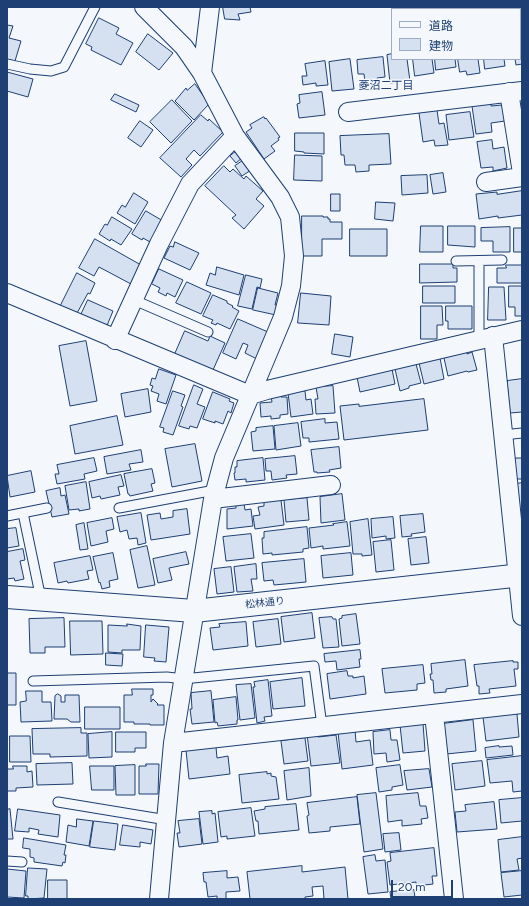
<!DOCTYPE html>
<html>
<head>
<meta charset="utf-8">
<style>
  body { margin:0 }
  #map { position:relative; width:529px; height:906px; overflow:hidden; background:#f4f7fb; font-family:Figtree,"Noto Sans JP",sans-serif }
  canvas { display:block }
  .frame { position:absolute; inset:0; border:8px solid #1d3f73; pointer-events:none }
  .legend { position:absolute; left:391px; top:8px; width:130px; height:52px; box-sizing:border-box; background:#f4f7fb; border:1px solid #9eadc5; margin:0; padding:5px 7px; list-style:none; font-size:12px; color:#1d3f73 }
  .legend li { display:flex; align-items:center; gap:8px; height:20px }
  .legend b { width:20px; border:1px solid #9eadc5 }
  .scale { position:absolute; left:391px; top:880px; width:62px; height:18px; box-sizing:border-box; border:2px solid #1d3f73; border-top:0; padding-left:5px; font-size:12px; line-height:14px; white-space:nowrap; color:#1d3f73; -webkit-text-stroke:3px #f4f7fb; paint-order:stroke }
</style>
</head>
<body>
<div id="map">
<canvas width="529" height="906"></canvas>
<div class="frame"></div>
<ul class="legend">
<li><b style="height:5px;background:#f4f7fb"></b>道路</li>
<li><b style="height:11px;background:#d5e0f0"></b>建物</li>
</ul>
<div class="scale">20 m</div>
</div>
<script>
const ctx = document.querySelector('canvas').getContext('2d');
ctx.lineJoin = 'round';
function paint(path, color) { ctx.fillStyle = color; ctx.fill(path, 'evenodd'); }
function trace(path, color, width, dash) { ctx.strokeStyle = color; ctx.lineWidth = width; ctx.lineCap = dash ? 'butt' : 'round'; ctx.setLineDash(dash || []); ctx.stroke(path); }
function drawText(font, color, halo, rows, align = 'center') {
  ctx.font = font + ' Figtree,"Noto Sans JP",sans-serif'; ctx.lineWidth = 3; ctx.setLineDash([]); ctx.textBaseline = 'middle'; ctx.strokeStyle = halo; ctx.fillStyle = color; for (const [text, x, y, turn = 0] of rows) {
    ctx.save(); ctx.translate(x, y); ctx.rotate((+turn || 0) * Math.PI / 180); ctx.textAlign = isNaN(turn) ? turn : align; if (halo) ctx.strokeText(text, 0, 0); ctx.fillText(text, 0, 0); ctx.restore();
  }
}
const building = new Path2D(`
  M223 7H250L251 12 238 14 240 20 225 19Z
  M99 18 119 28 116 34 133 43 121 65 91 50 92 47 86 44Z
  M7 25 13 26 9 38 21 41 15 61 7 59Z
  M148 34 173 53 159 70 136 52Z
  M520 36H522V64L516 65 515 59H520Z
  M392 54V59H407L410 81 390 83 387 55Z
  M383 57 385 77 377 78 378 81 365 82 364 74H358L357 60Z
  M350 59 354 89 332 91 329 62Z
  M413 59H432L434 73 415 76Z
  M435 59H455L456 67 436 70Z
  M458 59H478L480 73 467 75 466 71 460 72Z
  M484 59H504L505 66 485 69Z
  M325 61 328 85 316 86V83L303 85 302 76H307L305 64Z
  M7 72 33 79 28 97 7 91Z
  M195 84 209 104 194 120 175 101 186 88 187 90Z
  M322 92 325 115 299 118 297 104 300 103 299 95Z
  M115 94 139 105 136 112 111 100Z
  M172 100 192 121 171 143 150 122Z
  M491 104V106L502 105 505 121 491 123 492 132 476 134 472 106Z
  M437 110 439 124 444 123 448 145 435 146 434 140 423 142 419 113Z
  M470 112 474 137 449 140 446 115Z
  M201 115 208 121 209 119 223 132 200 156 194 150 186 159 192 165 181 177 160 158Z
  M264 117 265 119 266 118 280 137 278 138 279 140 271 146 275 151 264 159 246 132 252 128 250 125Z
  M140 121 153 130 141 147 128 138Z
  M295 133H324V154L304 153V152L295 151Z
  M389 134 391 164 369 165V171L356 172 355 165H345L344 155H341L340 136Z
  M492 140 493 149 504 147 507 168 493 171V167L481 168 477 142Z
  M237 151 243 157 236 163 230 156Z
  M295 155 322 156V181L294 180Z
  M244 160 251 170 242 176 235 166Z
  M224 166 230 172 233 169 244 179 246 176 263 191 256 199 264 206 244 229 232 218 236 215 205 186Z
  M443 173 446 192 433 194 430 175Z
  M427 175 428 193 402 195 401 176Z
  M522 191V215L498 218V216L479 219 476 194 497 192V194Z
  M134 193 148 202 135 224 117 213 122 205 125 207Z
  M331 194H340V211H331Z
  M376 202 395 203 393 221 375 219Z
  M146 211 163 221 150 242 143 238 142 240 132 234Z
  M302 216H323V217H328V219H330V222H342V239H322V256H302Z
  M112 217 132 229 121 245 111 239 110 241 99 234 105 224 107 225Z
  M421 226H443V252H420Z
  M448 226H475V247L448 245Z
  M510 227V252H493V241H481V228Z
  M514 228H522V252H514Z
  M350 229H387V256H350Z
  M95 239 141 265 131 284 99 267 94 276 79 268Z
  M175 242 199 253 190 270 164 258 170 246 173 247Z
  M420 264H453V268H457V282L420 283Z
  M506 265H522V283H497V268H506Z
  M217 267 244 275 239 295 206 285 210 273 215 275Z
  M159 269 183 280 175 297 167 293 166 296 158 292 160 288 152 284Z
  M77 273 95 283 90 294 88 293 76 315 60 307Z
  M246 275 262 279 260 288 257 287 252 309 238 306Z
  M187 282 211 293 201 314 176 303Z
  M423 286H455V303H423Z
  M509 286H522V316H515V307H509Z
  M489 287H504L506 320H488Z
  M258 288 278 293 275 305 279 306 276 315 253 310Z
  M301 293 331 296 329 325 298 323Z
  M213 295 227 301V303L233 306 232 307 239 311 230 329 217 323 216 325 211 323 213 320 203 316Z
  M88 300 113 311 106 328 80 317Z
  M421 306H442L443 325H437V339H421Z
  M446 306H472V329H448V321H446Z
  M238 319 268 332 257 359 245 353 248 345 243 343 236 359 223 353Z
  M185 331 208 341 210 336 225 343 213 370 175 354Z
  M335 334 353 337 350 357 332 354Z
  M86 341 97 401 70 406 59 346Z
  M467 352V354L472 352 477 370 468 372 467 371 448 376 444 358Z
  M440 358 444 379 424 384 419 363Z
  M416 364 421 383 409 386V388L400 391 395 369Z
  M159 369 176 375 166 404 157 401 159 394 151 391 153 386 150 385 152 378 155 379Z
  M392 369 395 384 360 392 357 377Z
  M522 379V412L510 413 507 381Z
  M194 385 203 389 197 404 205 407 197 428 190 426 189 429 179 426Z
  M333 386 335 413 316 414 315 399H318L316 387Z
  M148 389 151 412 125 417 121 394Z
  M173 391 185 395 181 406 183 407 173 435 163 432 164 428 160 427Z
  M305 391 306 400 311 399 313 414 291 417 288 393Z
  M213 392 230 399 229 401 234 403 231 413 228 411 223 424 215 421V423L203 419Z
  M281 395V397H287L288 414 280 415V418L271 419V416L261 417 260 403 272 402 271 396Z
  M424 399 428 430 344 440 340 406 359 404V406Z
  M117 416 123 445 75 454 70 426Z
  M325 419V423L337 422 339 439 309 442V438H303L301 422Z
  M298 423 301 446 276 450 274 426Z
  M273 426 275 449 253 451 251 432 256 431V428Z
  M195 444 202 481 172 487 165 449Z
  M339 447 341 468 329 470 330 472 317 473V472H314L311 450Z
  M141 450 143 462 129 464 131 470 107 474 104 457Z
  M295 456 297 474 286 475 287 478 272 480 271 471H266L265 459Z
  M94 458 97 471 84 474 85 479 57 484 55 474H59L57 465Z
  M263 458 265 480 246 482V479L235 480 234 473H235V467H237V461Z
  M515 458H522V479H517Z
  M152 469 155 483 151 484 153 491 130 496 129 494H128L124 474Z
  M31 471 35 492 10 497 7 476Z
  M121 475 124 486 118 487 120 495 101 499 100 496 92 498 89 482Z
  M86 482 90 509 79 511V509L69 510 65 486Z
  M522 483V531L516 484Z
  M60 488 61 496 65 495 69 514 52 517 46 491Z
  M342 494 345 520 321 523 320 497Z
  M307 498 309 520 286 522 284 500Z
  M281 500 284 525 255 529 253 516 260 515 258 507 264 506V502Z
  M244 504 245 510 251 509 253 526 227 529V509L236 508V505Z
  M187 509 190 534 151 540 147 515 160 513 161 519 173 517V511Z
  M141 513 146 543 138 545 137 538 129 539 127 530 120 532 117 517Z
  M423 514 425 532 411 534 412 536 402 537 400 516Z
  M393 517 395 538 386 539V536L372 538 371 519Z
  M112 518 114 529 106 531 108 542 91 546 87 523Z
  M368 519 372 555 362 556V554H353L350 522Z
  M347 522 350 546 323 549V546L311 548 309 528 334 525 333 524Z
  M84 523 88 549 80 550 76 525Z
  M307 527 309 548 303 549V552L272 555V553L263 554 262 538H264V532Z
  M16 528 19 546 7 548V529Z
  M251 534 254 558 226 561 223 537Z
  M426 537 429 563 411 565 408 539Z
  M391 540 394 570 376 572 373 542Z
  M147 546 155 585 138 588 130 550Z
  M23 549 25 560 20 561 24 579 15 581 14 578 7 579V552Z
  M186 552 189 564 169 568 172 580 158 583 153 559Z
  M113 553 118 579 109 581 110 587 102 589 100 582 99 583 93 557Z
  M351 553 353 575 323 578 321 556Z
  M90 556 93 570 87 571 89 579 68 583 67 581 58 583 54 563Z
  M304 559 306 582 274 585 273 580 264 581 262 563Z
  M256 564 257 579H251L253 591 237 592 234 567Z
  M231 567 234 592 217 594 214 569Z
  M312 613 315 638 284 642 281 617Z
  M356 614 360 644 342 646 339 619 342 618V616Z
  M332 617 333 619H336L339 647 323 648 319 618Z
  M64 618 65 647H45V653H30L29 619Z
  M278 619 281 644 256 647 253 622Z
  M70 621H102L103 654 71 655Z
  M246 622 248 646 213 650 210 628 220 627 219 624Z
  M127 624 141 626 140 650H122V653L108 652V625L127 626Z
  M146 625 169 627 166 662 154 661 155 658 144 657Z
  M360 650 361 659H359L360 667 337 670 336 661 325 662 324 654Z
  M106 653 123 654 122 666 106 665Z
  M465 660 468 686 446 689V692L434 693 433 680H431L430 674H432L431 664Z
  M513 661V662H518V669H514L516 686 489 689 490 693 479 694V686H477L474 665Z
  M423 665 425 683 417 684V690L385 693 382 669Z
  M347 671 348 676H353V678L364 676 366 694 330 699 327 674Z
  M7 673H16V705H7Z
  M302 678 305 706 273 709 270 682Z
  M268 680 272 716 264 717 265 721 257 723 253 687H255L254 682Z
  M251 684 255 718 240 720 236 685Z
  M132 689H153V695H151V702L153 699 158 704 157 705H164V725H150V724H134V722H124V695H132Z
  M26 691H42V702H51L52 721 21 722 20 702 26 701Z
  M211 691 214 722 192 724 190 709H192L191 693Z
  M58 694 61 696V702H65V695H79L80 722H71L67 719H54L55 696Z
  M236 697 238 720H237V724L218 726 217 722 215 723 213 700Z
  M85 707H120V729H85Z
  M517 714 519 737 486 741 483 717Z
  M473 720 476 751 446 754 442 724Z
  M423 723 425 751 403 753 400 725Z
  M81 728V733H87V756L50 757V754H33L32 729Z
  M355 730 356 742 370 740 373 765 342 769 338 732Z
  M390 730 391 740H397L400 760 387 762 386 753 374 754 373 732Z
  M112 732V757L89 758 88 734Z
  M116 732H146V748H135V752H116Z
  M318 733V737L336 735 340 763 311 766 307 734Z
  M10 736H30L31 762H10Z
  M305 738 308 761 284 764 281 741Z
  M499 746V747L512 746 513 755 486 758 485 748Z
  M216 747 217 758 228 756 230 774 189 779 186 750Z
  M522 756V791L513 792 512 781 490 783 487 760Z
  M482 761 485 786 455 790 452 764Z
  M72 763 73 784 37 785 36 764Z
  M146 764H159L158 794H139V766H146Z
  M135 765V795H116L115 766Z
  M400 765 403 785 392 787V790L379 792 376 768Z
  M13 766H27V772L32 771 33 787 16 788V791H7V769H13Z
  M90 766H114V790H92Z
  M309 768 311 796 287 800 284 771Z
  M429 769 432 787 407 790 404 771Z
  M267 772V774L271 773V776L276 777 279 799 242 803 239 775Z
  M376 793 383 849 364 852 357 795Z
  M418 793 420 806H426L428 818 421 819 422 824 402 826V820L388 822 386 796Z
  M357 797 360 824 330 827V831L309 833 307 816 309 815 307 803Z
  M522 798V821L501 823 499 800Z
  M494 802 497 829 457 832 455 812 466 811 465 805Z
  M296 804 299 830 259 834 258 821H256L254 811 265 809V807Z
  M251 808 255 836 227 839V836L221 837 218 812Z
  M10 809 13 839H7V810Z
  M18 809 60 815 58 837 38 834 39 830 29 828V832L15 831Z
  M212 811V814L215 813 218 842 203 844 199 812Z
  M77 819 93 821 89 846 66 842 68 825 76 827Z
  M199 819 202 844 179 847 177 833H180L178 821Z
  M94 821 118 824 115 850 90 847Z
  M123 825 153 830 151 844 140 842V847L120 845Z
  M399 833 401 850 385 852 383 834Z
  M522 837V858L517 859 519 870 501 872 498 840Z
  M24 838 66 845 64 855H66L65 863 63 862 62 866 34 862V858L30 857V849L23 848Z
  M434 848 437 876H432L433 884 416 886V882L390 885 387 862 391 861 390 853Z
  M375 855 376 861 385 860 388 892 368 894 363 857Z
  M302 866V872L345 867 348 899H324L323 886 312 887 313 896 305 897V899H250L247 872Z
  M28 868 47 869 44 898 28 899V896H26Z
  M7 869 26 871 24 898 7 897Z
  M227 871V878L238 877 240 891 226 892V899H217V896L208 897 206 882H204L203 873Z
  M522 871V895L504 897 501 873Z
  M48 880H67V899H48Z
  M414 890 415 898H421V899H391L390 892Z`);
paint(building, '#d5e0f0');
trace(building, '#1d3f73', 1);
const lane = new Path2D(`
  M7 64 30 69 51 71 64 67 95 7
  M456 261 502 260
  M479 261V340
  M134 300 208 332
  M503 435 522 433
  M119 508 215 490
  M23 513 41 599
  M7 516 47 508
  M33 681 167 677 183 679 314 666 322 726
  M58 802 167 820
  M7 861 22 862`);
const street = new Path2D(`
  M144 7 184 47 202 73 235 136 280 197 290 217 294 256 291 286 283 317 224 458 213 499 173 743 159 899
  M202 73 210 7
  M509 92 522 173
  M348 112 522 91
  M486 182 522 177
  M7 293 250 395 267 390 522 330
  M493 336 522 616
  M115 340 159 244 190 184 235 136
  M213 499 331 485
  M434 714 454 899
  M173 743 522 704`);
const secondary = new Path2D(`
  M7 597 194 611 522 575`);
trace(lane, '#1d3f73', 11);
trace(street, '#1d3f73', 20);
trace(secondary, '#1d3f73', 24);
trace(lane, '#f4f7fb', 9);
trace(street, '#f4f7fb', 18);
trace(secondary, '#f4f7fb', 22);
drawText('10px', '#1d3f73', '#f4f7fb', [
  ["松林通り",265,603,-6]
]);
drawText('11px', '#1d3f73', '#f4f7fb', [
  ["菱沼二丁目",386,86]
]);
</script>
</body>
</html>
